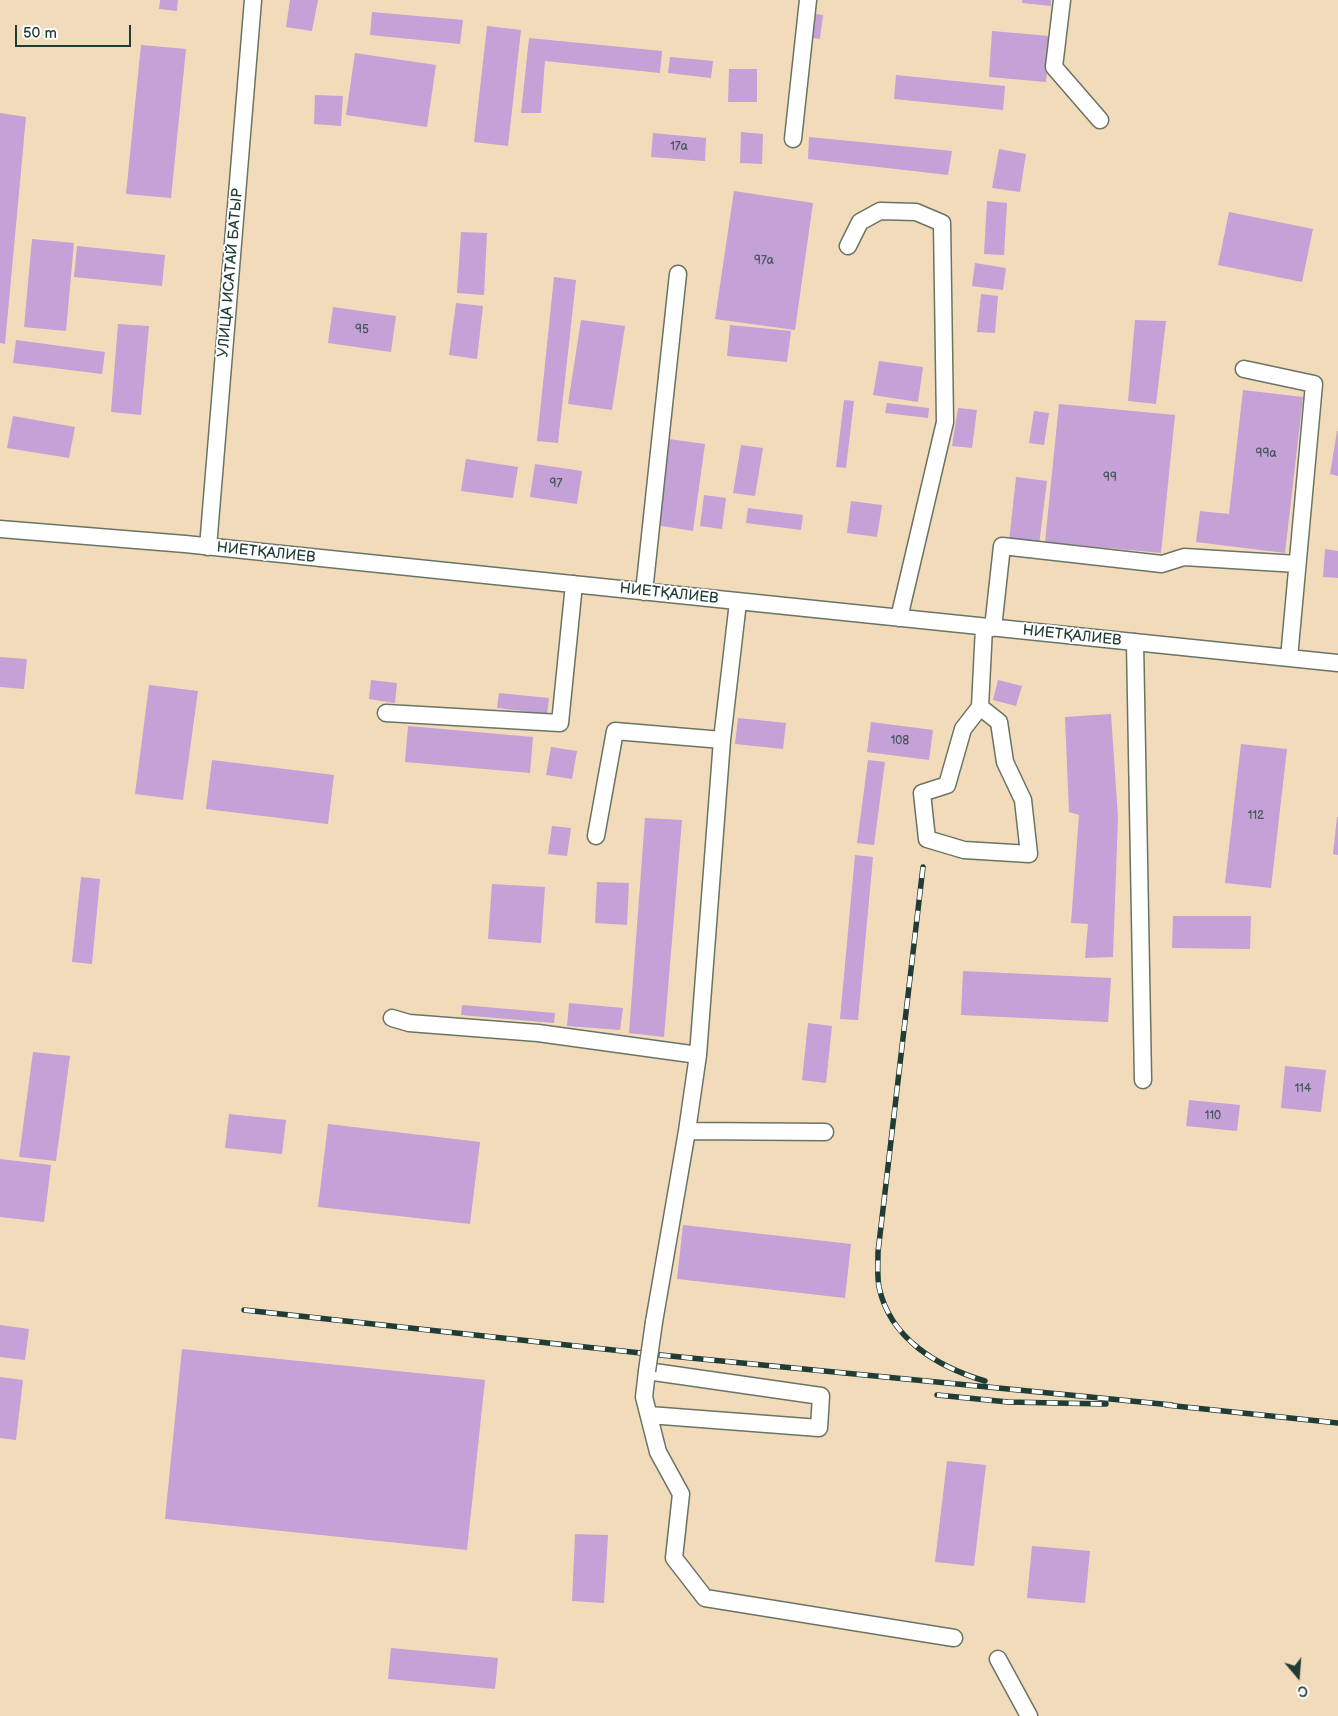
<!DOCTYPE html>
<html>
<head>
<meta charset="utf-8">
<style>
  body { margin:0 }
  #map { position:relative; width:1338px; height:1716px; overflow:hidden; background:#f2dbbb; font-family:"Balsamiq Sans",sans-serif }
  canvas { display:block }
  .north { position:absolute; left:1273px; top:1651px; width:50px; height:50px; -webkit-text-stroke:4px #fff; paint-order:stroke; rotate:162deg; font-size:14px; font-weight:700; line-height:20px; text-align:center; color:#1f3d34 }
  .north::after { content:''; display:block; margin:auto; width:18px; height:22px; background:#1f3d34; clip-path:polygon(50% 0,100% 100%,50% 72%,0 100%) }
  .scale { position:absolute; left:15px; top:25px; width:116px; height:22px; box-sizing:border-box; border:2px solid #1f3d34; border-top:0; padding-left:6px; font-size:15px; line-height:18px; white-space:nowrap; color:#1f3d34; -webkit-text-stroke:4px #fff; paint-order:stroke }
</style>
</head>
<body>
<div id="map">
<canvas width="1338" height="1716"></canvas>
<div class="north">С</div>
<div class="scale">50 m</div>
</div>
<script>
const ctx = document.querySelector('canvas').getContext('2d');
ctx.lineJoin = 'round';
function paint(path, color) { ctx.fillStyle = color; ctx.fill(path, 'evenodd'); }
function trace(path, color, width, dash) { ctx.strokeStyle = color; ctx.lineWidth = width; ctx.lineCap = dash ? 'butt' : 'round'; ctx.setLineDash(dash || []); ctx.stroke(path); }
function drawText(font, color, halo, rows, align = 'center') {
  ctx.font = font + ' "Balsamiq Sans",sans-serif'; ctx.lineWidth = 4; ctx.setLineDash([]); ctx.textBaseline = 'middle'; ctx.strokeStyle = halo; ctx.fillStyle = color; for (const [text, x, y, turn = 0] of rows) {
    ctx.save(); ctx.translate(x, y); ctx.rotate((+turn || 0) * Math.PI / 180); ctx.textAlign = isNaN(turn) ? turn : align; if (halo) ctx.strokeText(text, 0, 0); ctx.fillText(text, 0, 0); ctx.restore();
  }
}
paint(new Path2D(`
  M160 0H178L177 11 159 9Z
  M290 0H318L312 31 286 27Z
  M1022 0H1051V6L1022 3Z
  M372 12 463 20 460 44 370 35Z
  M809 13 823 15 820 39 807 37Z
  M487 26 521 30 508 146 474 142Z
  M992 31 1050 36 1046 82 989 77Z
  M529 38 662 51 660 73 545 61 541 113H521Z
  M141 45 186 49 171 198 126 194Z
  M355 53 436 65 427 127 346 115Z
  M670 57 713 61 711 78 668 73Z
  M729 69H757V102H728Z
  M896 75 1005 86 1003 110 894 99Z
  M315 95 343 96 341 126 314 124Z
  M0 113 26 117 5 344 0 343Z
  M741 132 763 134 762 164 740 163Z
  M653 133 706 138 705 161 651 157Z
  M809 137 952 151 948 175 808 159Z
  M999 149 1026 154 1020 192 992 188Z
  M734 191 813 203 795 330 715 319Z
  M987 201 1007 203 1004 255 984 254Z
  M1229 212 1313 229 1302 282 1218 265Z
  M461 232 487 233 484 295 457 293Z
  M32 239 74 243 66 331 24 327Z
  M77 246 165 255 162 286 74 277Z
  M975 263 1006 268 1003 290 972 286Z
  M554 277 576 280 558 443 537 441Z
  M981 294 998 296 995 333 977 332Z
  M456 303 483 306 477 359 449 355Z
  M333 307 396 316 391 352 328 343Z
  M581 320 625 326 612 410 568 404Z
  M1135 320 1166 321 1156 404 1128 401Z
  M118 324 149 326 141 415 111 412Z
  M730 325 791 331 787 362 727 356Z
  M16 340 105 352 102 374 13 363Z
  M879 361 923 367 918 402 873 395Z
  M1243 390 1303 397 1285 553 1196 542 1200 511 1229 514Z
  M844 400 854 401 846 468 836 467Z
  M887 403 929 408 928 418 885 413Z
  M1059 404 1175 415 1161 553 1045 542Z
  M958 408 977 410 972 448 952 446Z
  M1034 411 1049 413 1044 445 1029 443Z
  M13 416 75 427 69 458 7 448Z
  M1337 431H1338V476L1330 474Z
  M669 439 705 444 693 531 656 525Z
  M741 445 763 448 755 496 733 493Z
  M466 459 518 467 513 498 461 491Z
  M535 464 582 471 577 504 530 497Z
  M1016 477 1047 481 1039 545 1009 542Z
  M704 495 726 498 722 529 700 526Z
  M851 501 882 505 877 537 847 533Z
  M748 508 803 515 801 530 746 523Z
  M1325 549 1338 551V578L1323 577Z
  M0 657 27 659 24 689 0 687Z
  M371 680 397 683 395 703 369 699Z
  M998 680 1022 686 1016 706 993 700Z
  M149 685 198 691 183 800 135 794Z
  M499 693 549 698 547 714 497 708Z
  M1111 714 1118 817 1113 957 1085 958 1088 924 1071 923 1079 815 1069 812 1065 717Z
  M738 718 786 723 783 749 735 744Z
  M871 722 933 730 929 760 867 752Z
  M408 726 533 737 530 773 405 762Z
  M1241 744 1287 749 1271 888 1225 883Z
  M551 747 577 751 572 779 546 775Z
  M212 760 334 775 328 824 206 809Z
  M868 760 885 762 874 845 857 843Z
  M1337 817H1338V855L1333 854Z
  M645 818 682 820 664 1037 629 1033Z
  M552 826 571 828 567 856 548 854Z
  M855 855 873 857 858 1020 840 1019Z
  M81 877 100 879 92 964 72 962Z
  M597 882 629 883 627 925 595 923Z
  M492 884 545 887 541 943 488 939Z
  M1173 916H1251L1250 949 1172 948Z
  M963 971 1111 978 1108 1022 961 1015Z
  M569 1003 623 1008 620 1030 567 1026Z
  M462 1005 555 1013 554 1023 461 1015Z
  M808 1023 832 1026 826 1083 802 1080Z
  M33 1052 70 1056 56 1161 19 1157Z
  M1285 1066 1326 1070 1321 1112 1281 1108Z
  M1189 1100 1240 1105 1237 1131 1186 1126Z
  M229 1114 286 1120 282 1154 225 1148Z
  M328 1124 480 1142 470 1224 318 1207Z
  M0 1159 51 1165 44 1222 0 1217Z
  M683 1225 851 1244 845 1298 677 1279Z
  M0 1325 29 1329 25 1360 0 1357Z
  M182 1349 485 1380 467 1550 165 1519Z
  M0 1377 23 1380 16 1440 0 1438Z
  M947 1461 986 1465 974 1566 935 1562Z
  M575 1534 608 1535 604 1603 572 1601Z
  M1032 1546 1090 1551 1085 1603 1027 1598Z
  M391 1648 498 1658 495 1689 388 1679Z`), '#c4a1d6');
const minor = new Path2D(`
  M1062 0 1054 67 1100 120
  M793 139 808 0
  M848 246 860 222 880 211 916 212 942 223 945 422 899 618
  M1244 369 1314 384 1289 658
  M0 529 185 544 1338 663
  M208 547 253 0
  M644 592 678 274
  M993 628 1002 546 1162 564 1184 557 1297 564
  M1135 642 1143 1080
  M980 707 999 722 1005 762 1023 800 1029 854 964 850 927 839 922 793 947 785 963 729 980 707 984 627
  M386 713 560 723 574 584
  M596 836 615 731 722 740
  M392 1018 409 1023 538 1033 698 1055
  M687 1131 825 1132
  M654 1322 687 1131 698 1055 722 740 738 602
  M649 1415 819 1428 821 1396 647 1371 644 1397 658 1452 681 1494 674 1558 705 1598 954 1638
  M998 1659 1029 1716`);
trace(minor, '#697463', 19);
trace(minor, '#fff', 16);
const rail = new Path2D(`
  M923 867 878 1252C878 1264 877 1276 879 1287 890 1339 938 1367 985 1381
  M244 1310 650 1354 1172 1405
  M937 1395 1008 1402 1106 1404
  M1166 1405 1338 1423`);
trace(rail, '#1f3d34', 5.5);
trace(rail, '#fff', 4, [11]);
const minorBridge = new Path2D(`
  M647 1371 654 1322`);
trace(minorBridge, '#697463', 19, []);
trace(minorBridge, '#fff', 16);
drawText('12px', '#48565c', null, [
  ["17а",679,147],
  ["97а",764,261],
  ["95",362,330],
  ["99а",1266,454],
  ["99",1110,478],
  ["97",556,484],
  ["108",900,741],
  ["112",1256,816],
  ["114",1303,1089],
  ["110",1213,1116]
]);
drawText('15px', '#1f3d34', '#fff', [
  ["УЛИЦА ИСАТАЙ БАТЫР",231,273,-85],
  ["НИЕТҚАЛИЕВ",266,553,6],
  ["НИЕТҚАЛИЕВ",669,594,6],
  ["НИЕТҚАЛИЕВ",1072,636,6]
]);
</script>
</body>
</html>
